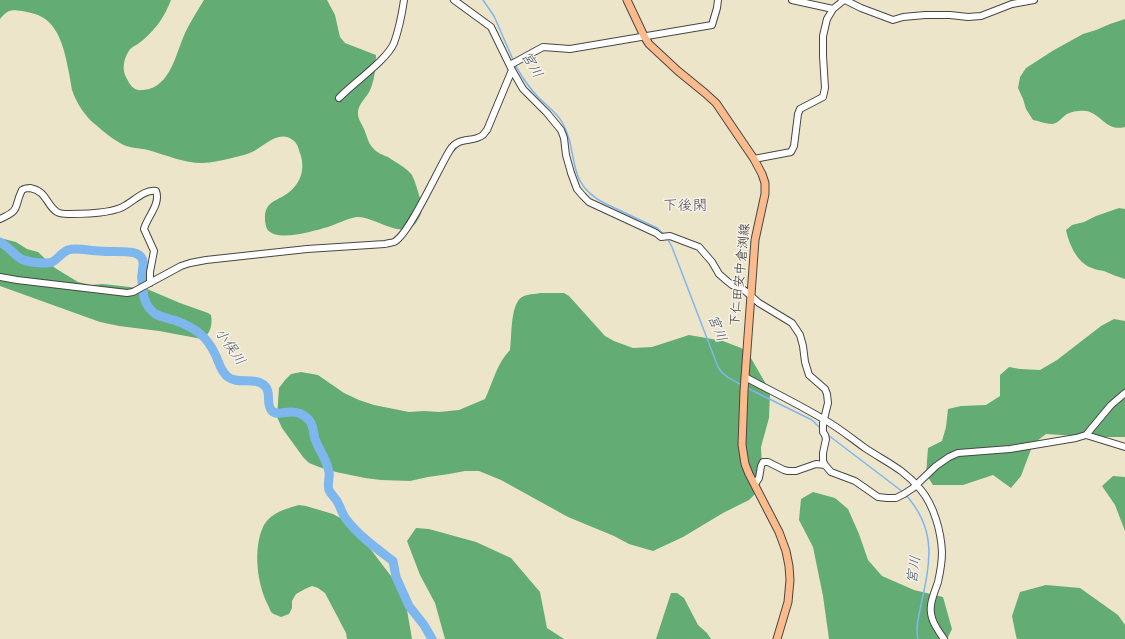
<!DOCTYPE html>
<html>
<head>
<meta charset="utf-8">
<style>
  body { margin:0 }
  canvas { display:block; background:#ede5ca }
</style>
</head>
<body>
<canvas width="1125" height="639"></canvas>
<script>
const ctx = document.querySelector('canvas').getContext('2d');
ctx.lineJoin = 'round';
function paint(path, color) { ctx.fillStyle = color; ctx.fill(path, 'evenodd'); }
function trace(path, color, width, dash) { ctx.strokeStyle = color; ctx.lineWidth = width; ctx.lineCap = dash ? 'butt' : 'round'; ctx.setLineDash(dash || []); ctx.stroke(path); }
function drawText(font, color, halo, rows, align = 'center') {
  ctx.font = font + ' Dekko,"Klee One",sans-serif'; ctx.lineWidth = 3; ctx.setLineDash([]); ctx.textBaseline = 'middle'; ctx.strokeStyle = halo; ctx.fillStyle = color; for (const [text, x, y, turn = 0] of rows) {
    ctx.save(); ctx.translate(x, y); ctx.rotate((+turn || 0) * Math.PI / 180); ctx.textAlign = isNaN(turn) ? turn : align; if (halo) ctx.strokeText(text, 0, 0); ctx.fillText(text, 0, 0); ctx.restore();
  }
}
paint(new Path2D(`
  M0 0H171C165 16 156 29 143 40 133 49 131 44 125 59 123 67 123 72 127 79 131 87 135 91 143 90 172 88 176 50 187 29 192 19 198 10 204 0H327L335 15 340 37 345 43 376 55C376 66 375 77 371 88 368 97 357 104 358 114 358 119 362 124 364 129 367 136 368 143 373 148 377 153 383 155 388 157 395 162 407 168 412 175 415 181 417 188 419 195 423 208 424 211 416 223 401 241 374 215 356 217 346 219 337 224 328 227 313 231 277 243 267 229 266 227 265 222 265 220 264 201 276 202 288 193 300 184 305 171 301 156 299 151 298 144 294 141 280 128 264 146 252 152 246 155 238 156 232 158 222 160 212 163 202 163 184 163 166 155 148 150 139 148 128 148 120 143 111 138 103 131 96 125 85 117 76 102 72 90 71 84 70 79 69 73 65 53 60 24 38 15 33 13 27 12 22 11 11 9 7 10 0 19Z
  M1125 19V127C1106 132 1102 114 1086 111 1081 110 1072 111 1067 114 1062 117 1059 123 1052 124 1046 124 1039 121 1033 120L1026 109 1023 99 1018 88 1020 77 1026 68 1054 50 1083 34 1096 30 1110 24Z
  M1119 208 1125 209V279C1118 277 1111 274 1104 271 1100 270 1096 270 1092 268 1077 263 1069 244 1066 230L1072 225 1084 222 1096 216Z
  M0 238 16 242 27 249 38 252 55 268 78 282 91 285 103 284 147 289 180 303 208 313 211 315C213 324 210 335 202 339L159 331 119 326 100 322 0 286Z
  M541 293H564L569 296 605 336 614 341 633 348 652 347 689 335 723 341 741 348 748 353 770 391 769 418 761 447 762 469 761 481 756 493 749 500 723 513 683 537 653 551 629 544 614 536 568 517 501 480 479 471H465L449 474 428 477 410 481 381 480 365 478 336 472 319 467 309 463 303 457 282 428 277 417 279 388 285 380 291 374 301 372 318 375 344 393 359 400 374 405 409 412 424 411 439 412 459 410 485 399C493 382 497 363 510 350 512 337 510 304 522 297 527 294 535 294 541 293Z
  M1114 319 1125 321V437H1093L1046 434 1033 444 1021 476 1011 488 993 475 963 485H933L926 474 928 448 942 441 946 427 948 409 961 406 986 405 1000 396V375L1009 367 1020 369 1040 370 1057 360 1101 326Z
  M1113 476 1125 477V531L1115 505 1102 486Z
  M813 492 835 498 848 509 859 534 868 560 882 576 914 590 943 597 952 629 947 639H829L823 596 813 547 799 520 801 499Z
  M299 505 306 506 333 514 344 520 362 538 397 584 407 610 412 639H347L346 633 325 593 318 588 312 586 305 589 296 594 292 601V608L289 614 281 617C278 616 274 614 272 613 270 611 269 607 268 605 257 584 253 549 263 527 270 513 285 509 299 505Z
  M416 528 429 529 476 542 511 558 540 592 547 628 564 639H445L435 603 420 575 407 541Z
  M1046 585 1080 588 1118 615 1125 625V639H1017L1016 636 1012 616 1020 592Z
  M671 593H677L684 598 698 625 707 633 711 639H656Z`), '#63ac74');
trace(new Path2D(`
  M483 0 494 16 514 62
  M515 65C522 77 529 88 539 98 546 105 557 113 562 122 580 153 564 182 604 203L657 228 665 235
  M667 238 672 247 718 367C724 377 732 380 742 385
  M747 388 812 420 820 428
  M828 435 903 492
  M905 494C938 530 930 563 921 605 919 616 915 628 918 639`), '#7eb6ee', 1.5);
trace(new Path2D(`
  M0 242C8 246 13 254 21 259 28 262 38 263 45 263 57 264 58 254 68 250 77 247 90 251 100 251 110 252 119 251 128 252 131 252 136 253 139 255 146 260 142 268 142 275 141 277 142 278 142 281 143 292 143 303 152 311 157 317 167 318 174 320 182 323 191 327 198 332 206 338 212 347 216 356 219 363 221 372 228 377 238 385 255 376 265 386 272 393 265 403 272 411 277 416 286 411 292 412 298 412 304 415 308 419 314 424 313 433 315 439 319 450 327 460 329 472 330 478 327 485 329 490 331 495 336 498 338 503 341 508 342 514 346 519 359 536 376 548 393 561L396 577 409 606 424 625 432 639`), '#7eb6ee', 9);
const minor = new Path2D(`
  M454 0 491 27 512 70 523 89 547 113 561 130 564 138 566 155 571 173 577 189 583 196 589 202 602 208 656 233 661 237 670 236 699 247 712 262 719 274 727 281 732 285 744 290 759 303 792 323 800 335 803 346 805 362 809 375 825 389 827 394 828 403 823 423V432L825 435 826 439 823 453V461L825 465
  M792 0 833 9
  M845 0 861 8 893 20 903 17 925 15H950L968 17 981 16 1012 4 1034 0
  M510 65 543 47 570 49 712 25 717 8 718 0
  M339 98C353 83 387 60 394 43 399 29 402 14 404 0
  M754 159 791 152 794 146 798 114 800 109 823 97 825 88 823 56V36L827 19 833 9 844 0
  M0 219C22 209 13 208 22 190 25 188 26 188 30 188 47 191 46 205 57 212 60 214 65 214 69 214 83 214 115 213 126 205 135 200 145 189 156 191 161 204 147 217 144 229L154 251 150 272V283
  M0 277 17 280 127 293 133 292 181 266 190 263 206 260 307 249 385 244C387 243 391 243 394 242 409 235 439 167 450 150 458 136 473 143 483 135 484 134 485 132 487 130L512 70
  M745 377C771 391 798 404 823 419 838 427 851 438 865 448 886 462 904 469 921 490 934 506 941 531 942 552 942 562 940 573 938 582 934 594 928 606 932 618 934 625 939 632 944 639
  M1086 435 1111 405 1125 393
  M755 484 759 478 761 466 763 462H768L784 470 788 471H796L816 464 825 465 831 472 855 481 878 497 887 498H896L904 494 913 488 936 466 949 457 958 453 1010 449 1076 438 1086 435 1125 447`);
const major = new Path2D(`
  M627 0 644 36 649 44 678 71 705 93 716 103 754 159 762 174 765 183V194L755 240 744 391 742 445 745 464 749 474 779 532 786 551 789 566 790 580 788 602 777 639`);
trace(minor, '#484743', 8);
trace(major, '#484743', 9);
trace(minor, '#fff', 6);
trace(major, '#fbbb8d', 7);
drawText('13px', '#2b2b2b', '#f7f3e8', [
  ["下仁田安中倉渕線",742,275,-84]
]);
drawText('italic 14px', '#456', '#f7f3e8', [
  ["宮川",530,66,59],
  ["宮川",715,329,68],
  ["小俣川",228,348,55],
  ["宮川",916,570,-82]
]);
drawText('15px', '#5a516b', '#f7f3e8', [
  ["下後閑",685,208]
]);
</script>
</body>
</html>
